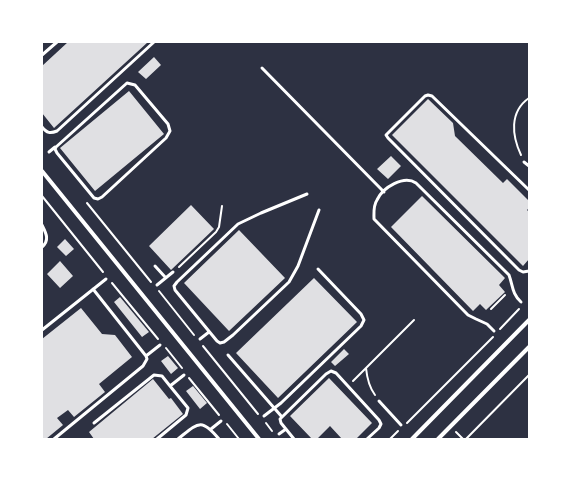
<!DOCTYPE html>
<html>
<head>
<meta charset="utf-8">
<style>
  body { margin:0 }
  #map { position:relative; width:571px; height:481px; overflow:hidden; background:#2d3142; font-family:Inter,sans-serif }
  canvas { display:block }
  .frame { position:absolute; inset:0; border:43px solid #fff; pointer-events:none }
</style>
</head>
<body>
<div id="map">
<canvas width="571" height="481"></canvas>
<div class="frame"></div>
</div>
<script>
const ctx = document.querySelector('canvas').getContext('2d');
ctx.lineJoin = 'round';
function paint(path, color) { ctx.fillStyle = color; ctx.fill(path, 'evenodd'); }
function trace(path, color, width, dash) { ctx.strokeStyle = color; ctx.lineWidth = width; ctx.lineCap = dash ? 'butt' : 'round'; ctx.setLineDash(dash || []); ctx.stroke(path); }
paint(new Path2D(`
  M68 42H148L54 128 42 113V66Z
  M154 57 161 65 146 79 138 72Z
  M129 91 164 134 95 191 60 148Z
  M428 99 453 123 455 136 503 183 507 179 529 201V208L527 210 529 212V259L523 266 392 135Z
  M391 156 401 166 388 179 377 169Z
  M422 196 505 278 499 285 505 292 486 310 480 304 473 311 391 227Z
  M191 205 214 229 171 270 149 246Z
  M239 230 285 278 229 331 184 283Z
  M65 239 74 249 66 256 57 247Z
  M60 261 73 276 60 288 47 274Z
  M314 278 357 322 278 398 236 353Z
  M120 297 149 332 142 337 114 302Z
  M81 308 102 334 115 335 132 357 99 384 105 392 74 417 68 410 57 418 63 425 46 439H42V339Z
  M344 349 349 354 335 366 331 362Z
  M168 356 178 368 171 374 161 361Z
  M329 378 372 423 356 439H342L330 426 317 439H312L290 416Z
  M153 379 169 399 171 398 183 414 152 439H94L89 432Z
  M193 386 207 403 200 409 186 391Z`), '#e0e0e3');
trace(new Path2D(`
  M521 155C512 136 509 112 529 98
  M42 196 103 272
  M87 203 151 282
  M179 267 216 232 219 227 222 206
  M112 283 158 339
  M159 291 194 335
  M491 309 505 295
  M500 329 519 309
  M203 346 258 414
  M166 348 182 368
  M366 368C367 378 369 387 375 395
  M189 378 219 415
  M353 381 414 320
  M266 423 272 431
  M407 423 493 337
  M227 424 239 439
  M456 432 463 439
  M390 439 398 431
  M466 439 529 375`), '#fff', 2);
trace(new Path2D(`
  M42 55 57 42
  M262 68 384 192
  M127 83 135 85 168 124 170 131 166 138 102 197 98 199 94 198 57 153 55 149 56 147Z
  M42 127C47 133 50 134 57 131L154 42
  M49 152 55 147
  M524 162 529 166
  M529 190 432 96 428 95 425 96 386 135 388 138 519 270 523 272 529 271
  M307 194 261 213 238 224 177 282 174 286 175 290 217 341 220 343 224 342 233 335 289 282 298 266 319 210
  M42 225C46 233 50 240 42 247
  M155 266 166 278
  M157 285 173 272
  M42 330 106 279
  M494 331 487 324 476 319 468 315 374 219C374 212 373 206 377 200 383 187 404 175 416 183L509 275C513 286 512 294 521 302
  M200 339 209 332
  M228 355 282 417
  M146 356 160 345
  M379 401 401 425
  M264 416 281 403 361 326 364 320 361 314 318 269
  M94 423 154 375 162 376 170 386
  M211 429 221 421
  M279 434 286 429
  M54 439 143 366 147 359 146 356 93 289
  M157 439 186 415 188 408 170 386 184 375
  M178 439C198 423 201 417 219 439
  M294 439 281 423 280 419 326 374 331 371 336 373 379 420 381 424 379 428 367 439`), '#fff', 3);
trace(new Path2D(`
  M42 171 259 439
  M412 439 529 320
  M438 439 529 347`), '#fff', 4);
</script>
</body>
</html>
